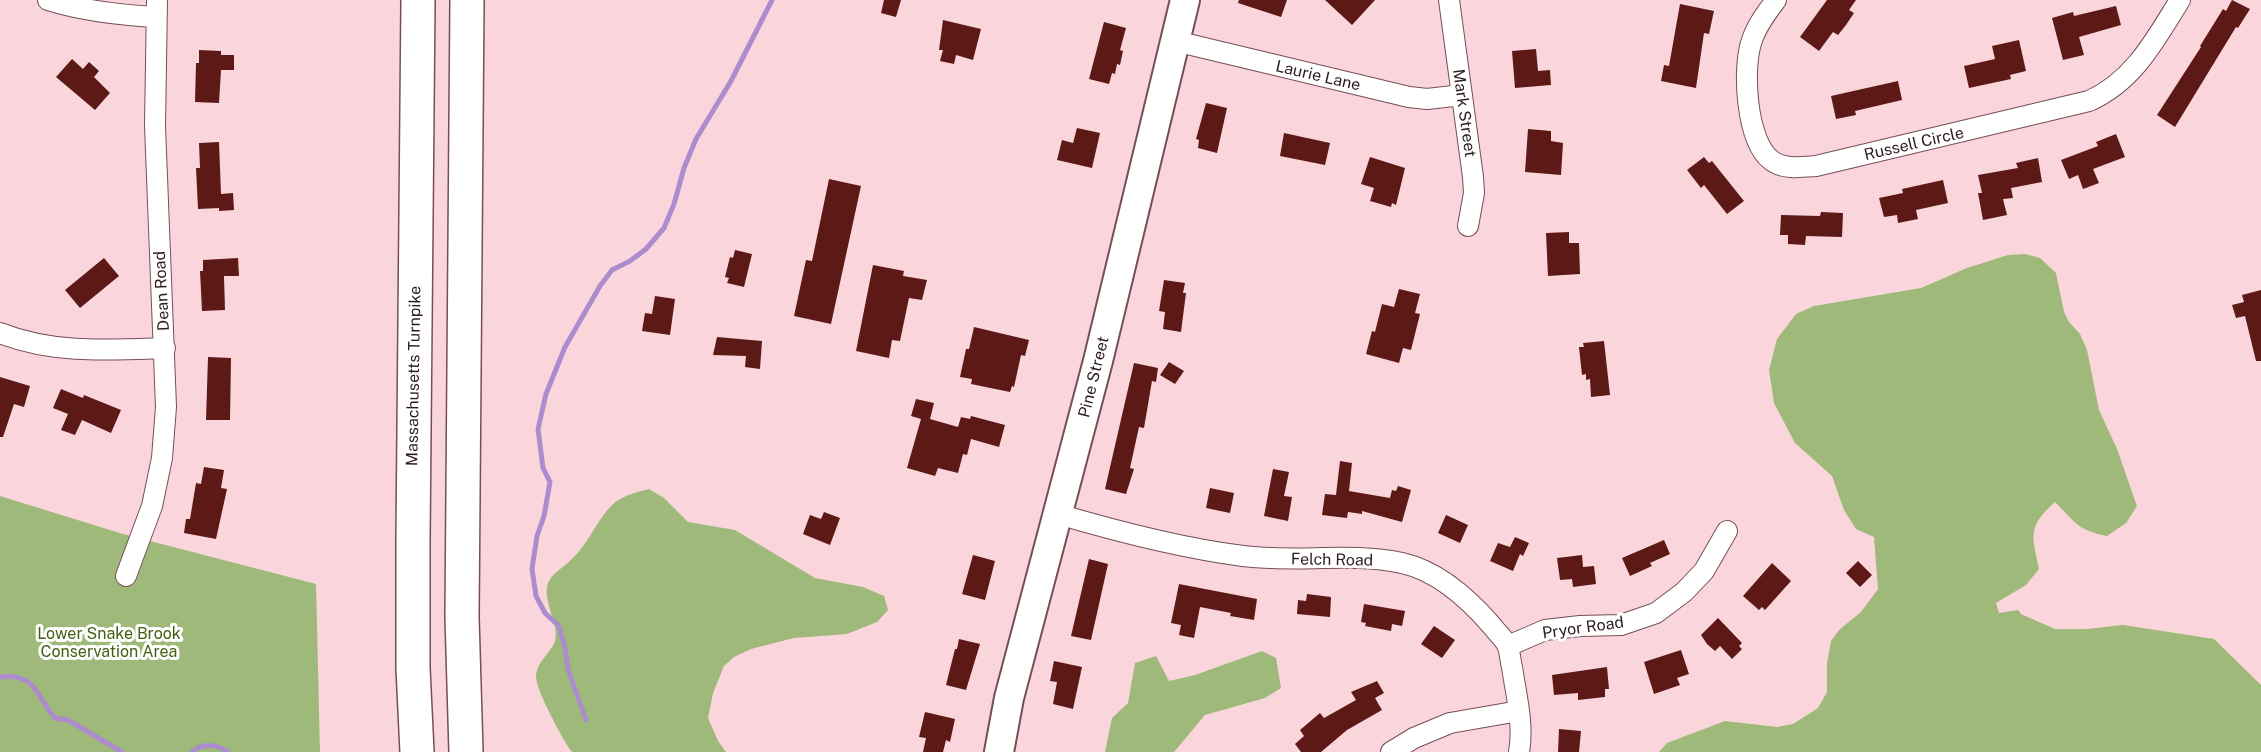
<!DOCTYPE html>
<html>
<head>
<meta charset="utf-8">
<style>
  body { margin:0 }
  canvas { display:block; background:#fad6dc }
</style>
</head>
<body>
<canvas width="2261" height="752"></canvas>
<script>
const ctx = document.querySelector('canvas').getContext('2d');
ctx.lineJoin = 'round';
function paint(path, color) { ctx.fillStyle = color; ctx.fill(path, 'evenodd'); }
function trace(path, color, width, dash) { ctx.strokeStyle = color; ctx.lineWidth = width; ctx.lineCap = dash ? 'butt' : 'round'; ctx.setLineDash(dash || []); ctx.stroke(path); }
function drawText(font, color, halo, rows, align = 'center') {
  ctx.font = font + ' "Public Sans",sans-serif'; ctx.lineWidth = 6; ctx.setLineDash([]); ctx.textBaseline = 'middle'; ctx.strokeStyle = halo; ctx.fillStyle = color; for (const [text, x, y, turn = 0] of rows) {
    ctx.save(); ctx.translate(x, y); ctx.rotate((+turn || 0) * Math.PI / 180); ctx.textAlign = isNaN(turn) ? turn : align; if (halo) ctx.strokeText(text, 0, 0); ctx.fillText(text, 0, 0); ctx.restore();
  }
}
paint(new Path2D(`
  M2025 254 2040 258 2056 273 2064 312 2069 322 2080 334 2087 350 2099 410 2117 449 2137 506 2126 523 2107 536C2077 530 2075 522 2055 502 2027 527 2032 535 2039 569L2026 585 1996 603 1999 613 2018 610 2021 614 2055 629H2087L2123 625 2214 639 2261 685V752H1659L1667 743 1725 721 1777 727 1793 724 1818 708 1827 692V663L1831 641 1839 630 1861 612 1878 589 1874 537 1856 529 1844 510 1832 476 1795 443 1774 403 1769 370 1777 339 1796 314 1814 306 1921 288 1967 268 2008 255Z
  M649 489 664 498 688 522 735 530 815 578 863 587 884 596 888 610 877 622 847 634 794 638 751 649 734 657 724 666 713 693 708 718 718 741 726 752H572C563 741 537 691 536 678 536 662 550 654 555 641 560 625 542 602 548 583 552 573 564 567 571 560 588 545 596 521 612 505 621 496 637 492 649 489Z
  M0 496 123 534 316 584 320 752H0Z
  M1262 651 1276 658 1281 688 1265 698 1205 715 1174 752H1105L1112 718 1128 703 1135 663 1156 656 1169 681 1195 675Z`), '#9eb979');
trace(new Path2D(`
  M0 677C36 672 37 697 55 718L68 720 122 752
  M586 720 568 669 565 648 559 626 545 613 536 596 532 569 537 536 544 516 550 482 543 468 538 429 546 394 565 347 600 286 612 270 630 261 646 249 664 228 674 204 684 168 696 139 731 81 772 0
  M192 752C202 743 217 744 228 752`), '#ad8cce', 5);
paint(new Path2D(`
  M884 0H901L896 17 881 13Z
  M1239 0H1287L1281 17 1238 3Z
  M1325 0H1375L1352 25Z
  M1827 0H1856L1849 10 1854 13 1846 25 1838 35 1833 32 1819 51 1800 37Z
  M2232 0 2250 9 2238 28 2236 27 2175 127 2157 115 2201 47 2200 46 2223 9 2226 11Z
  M1680 4 1714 11 1709 34 1704 33 1696 88 1661 81 1664 65 1669 66Z
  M2116 6 2121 25 2079 37 2084 55 2063 60 2052 18 2073 12 2074 16Z
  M943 20 981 29 973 60 956 55 954 64 940 61 943 50H939Z
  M1104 22 1126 28 1120 50 1123 51 1120 65 1117 64 1115 74 1112 73 1109 84 1089 79Z
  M2019 40 2026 71 2010 75 2011 79 1969 88 1964 66 1995 59 1992 46Z
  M1536 49 1538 71 1550 70 1551 85 1515 88 1512 51Z
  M199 50 221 51V55H234V70H221L219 103 195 102 196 63H199Z
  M72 59 83 69 89 62 99 71 94 77 110 93 95 110 56 77Z
  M1898 81 1902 100 1855 111 1856 115 1836 119 1831 96Z
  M1206 103 1227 108 1217 153 1198 148 1199 140 1196 139Z
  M1077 128 1100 133 1092 168 1057 160 1062 140 1073 143Z
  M1528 129 1551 131V141L1563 143 1561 175 1525 172Z
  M1284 133 1330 143 1325 165 1280 156Z
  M2116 134 2125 157 2093 169 2099 183 2083 189 2078 175 2069 179 2061 160 2098 146 2096 142Z
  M219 142 221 194 233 193 234 210 219 211V208L198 209 196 168H200L199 143Z
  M1370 157 1405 168 1396 205 1392 203 1391 207 1370 201 1374 188 1361 184Z
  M1704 157 1709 163 1712 161 1744 201 1727 214 1704 185 1701 188 1687 170Z
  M2038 158 2042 182 2011 188 2013 198 2003 199 2007 215 1983 220 1978 193H1982L1978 175 2018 168 2016 163Z
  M829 179 861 186 831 324 794 316 806 260 812 261Z
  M1943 180 1948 203 1916 210 1918 219 1898 223 1897 215 1884 217 1879 198 1903 193 1902 189Z
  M1821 212 1843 213 1842 237 1806 236 1805 245 1788 244V235H1780L1781 215 1820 216Z
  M1569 232V243H1579L1580 274 1548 276 1546 233Z
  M735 250 752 254 744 287 727 283 729 278 725 277 730 257 733 258Z
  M104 258 119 276 80 308 65 290Z
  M238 258 239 276H224L225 310 202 311 200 271H203V260Z
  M873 265 904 271 903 276 927 280 922 300 909 298 900 341 892 340 889 358 856 351Z
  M1164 280 1185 283 1183 293H1186L1181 332 1163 329 1165 312 1159 311Z
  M1399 289 1420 294 1415 313 1420 314 1411 350 1403 348 1399 363 1366 354 1372 331 1375 332 1382 304 1394 307Z
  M2261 290V361H2256L2245 316 2236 318 2232 305 2244 302 2242 295Z
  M655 296 675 299 670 335 642 331 645 313 652 314Z
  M974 327 1029 340 1025 356 1021 355 1014 387 1012 386 1010 392 971 384 972 379 960 377 966 349H969Z
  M717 337 762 341 760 369 745 367 746 356 713 355Z
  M1604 341 1610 395 1591 397 1590 379 1586 380V374L1582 375 1579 347H1584L1583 343Z
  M208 357 231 358 230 420H206Z
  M1169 362 1184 371 1175 384 1160 375Z
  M1134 363 1158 368 1156 382 1152 381 1144 428 1139 427 1130 468 1134 469 1126 494 1105 489Z
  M0 377 30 386 24 407 14 404 3 437H0Z
  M61 389 83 398 84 395 121 410 111 433 82 420 75 435 61 430 68 414 53 408Z
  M916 399 934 403 930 419 958 427 961 417 970 419 971 416 1005 425 999 447 971 439 967 455 963 454 958 473 938 468 935 476 907 468 921 419 911 416Z
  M1340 461 1352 463 1349 491 1390 498 1392 490 1396 491 1398 486 1411 490 1402 522 1362 511V514L1348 512 1347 518 1322 515 1325 494 1336 495Z
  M204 467 224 470 221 488 227 489 216 539 184 533 186 519H190L196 483 201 484Z
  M1273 469 1289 472 1284 496 1292 497 1288 521 1264 516Z
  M1210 488 1234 493 1230 513 1206 508Z
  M824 512 840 518 830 545 803 534 810 515 821 519Z
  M1446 515 1468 525 1460 543 1438 533Z
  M1515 537 1529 543 1523 556 1520 554 1513 571 1490 561 1498 543 1510 547Z
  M1664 540 1670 554 1650 563 1652 566 1630 576 1622 558Z
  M973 555 995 561 985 600 962 594Z
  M1582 555 1583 567 1594 566 1596 584 1573 587 1572 579 1560 580 1557 558Z
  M1089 559 1108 564 1091 640 1071 636Z
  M1858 561 1872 575 1860 587 1846 573Z
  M1772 563 1791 581 1765 610 1762 607 1759 610 1743 596Z
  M1179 584 1257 599 1254 620 1230 616 1231 613 1200 607 1194 638 1179 635 1181 625 1171 623Z
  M1307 594 1331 597 1330 617 1297 614 1298 600 1306 601Z
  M1364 604 1405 611 1402 626 1392 624 1391 631 1365 626 1366 623 1361 622Z
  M1718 618 1742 643 1739 646 1742 649 1732 659 1720 646 1715 651 1707 644 1701 635Z
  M1434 626 1455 640 1442 658 1421 644Z
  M959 639 980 644 966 690 946 685 955 649H957Z
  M1681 650 1689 674 1677 678 1680 685 1654 694 1644 662Z
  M1054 661 1082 667 1073 709 1053 704 1057 682 1050 681Z
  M1607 667 1609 689H1605V697L1578 700V693L1554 695 1552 675Z
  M1377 681 1384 693 1375 698 1382 710 1347 730 1321 752H1301L1295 744 1304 736 1300 730 1320 713 1324 718 1356 700 1351 692Z
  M925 712 955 719 950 742 946 740 943 752H923L926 738 919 737Z
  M1559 729 1581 731 1579 752H1558Z`), '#5d1916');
const minor = new Path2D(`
  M48 0C83 11 119 15 156 17
  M1449 0 1473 177 1474 193 1468 226
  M1776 0C1767 12 1757 25 1752 40 1742 67 1746 141 1771 160 1783 170 1802 167 1816 166L2089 101C2134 81 2155 40 2180 0
  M1175 41 1409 97 1427 99 1462 95
  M0 333C53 354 109 350 165 348
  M1058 514C1119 532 1180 548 1243 556 1296 563 1350 552 1402 563 1438 571 1469 599 1493 627 1497 633 1504 638 1507 645 1510 650 1510 660 1512 667 1516 695 1524 724 1519 752
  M126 576 152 506 162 458 166 407 155 126 157 0
  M1508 646 1545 630 1580 626 1621 625 1656 613 1684 592 1704 571 1727 531
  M1391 752 1414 738 1450 723 1519 711`);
const secondary = new Path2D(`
  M999 752 1009 698 1098 361 1185 0`);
const motorway = new Path2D(`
  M417 752 413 668V539L418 0
  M466 752 462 617 467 0`);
trace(minor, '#754f57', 22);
trace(secondary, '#754f57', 32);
trace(motorway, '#754f57', 36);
trace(minor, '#fff', 20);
trace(secondary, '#fff', 28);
trace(motorway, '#fff', 33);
drawText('16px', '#2c1c1f', '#fff', [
  ["Laurie Lane",1318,76,13],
  ["Mark Street",1464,113,82],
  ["Russell Circle",1914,144,-13],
  ["Dean Road",162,291,-93],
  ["Massachusetts Turnpike",414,376,-89],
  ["Pine Street",1094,377,-76],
  ["Felch Road",1332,560,1],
  ["Pryor Road",1583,628,-8]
]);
drawText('16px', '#455e13', '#fff', [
  ["Lower Snake Brook",109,634],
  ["Conservation Area",109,652]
]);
</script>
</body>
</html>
